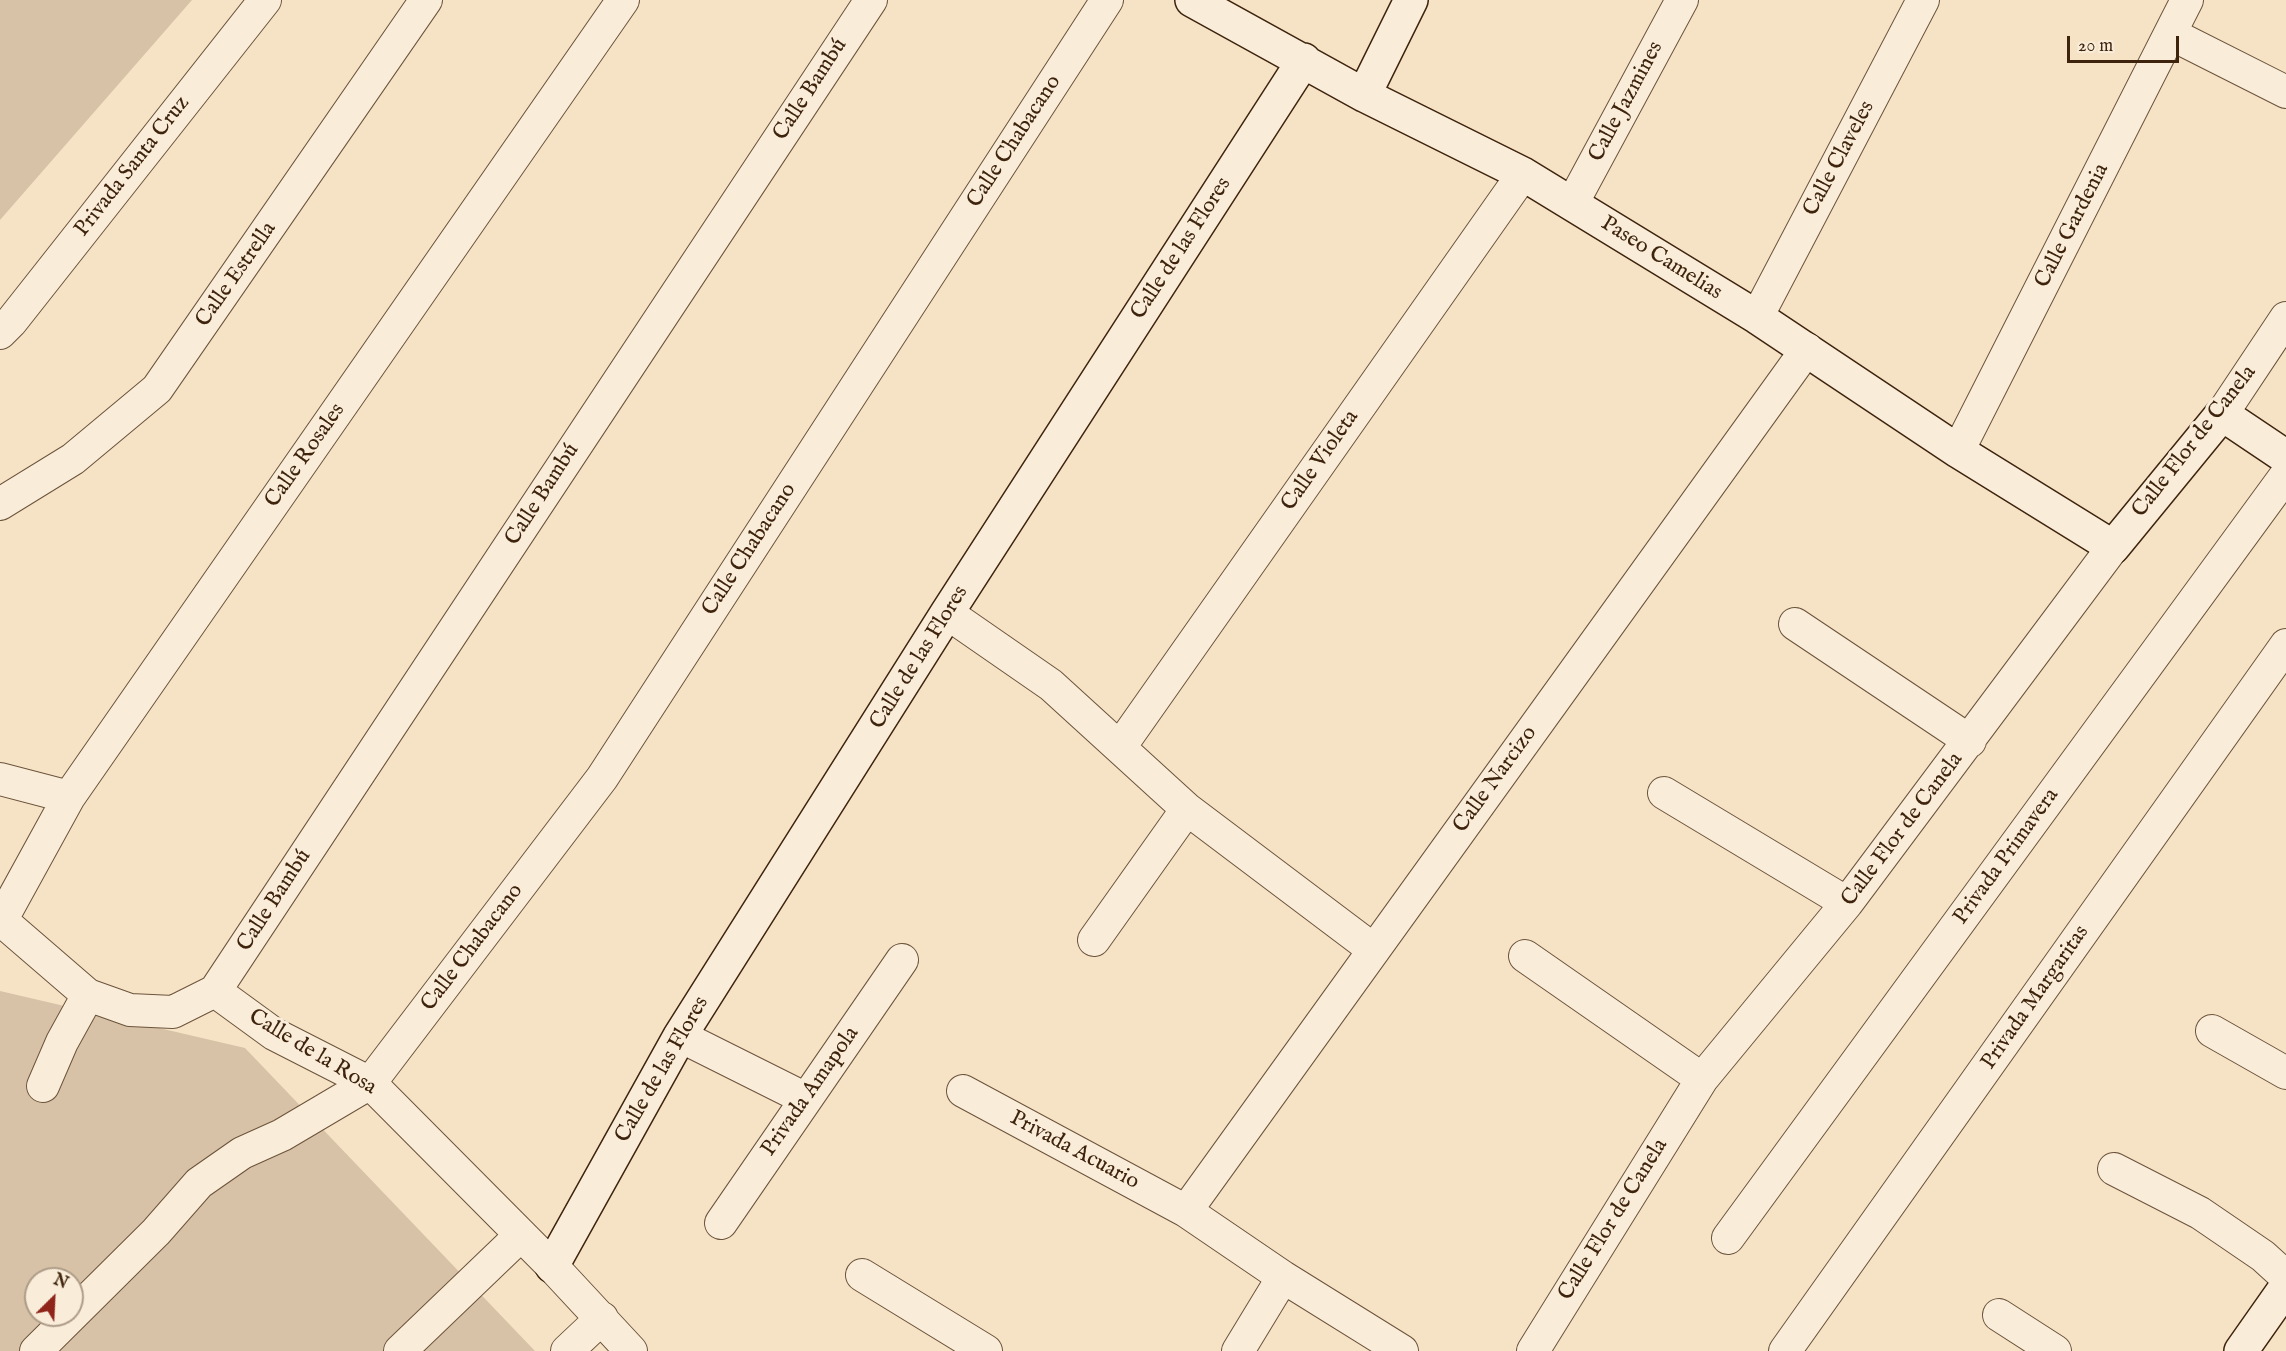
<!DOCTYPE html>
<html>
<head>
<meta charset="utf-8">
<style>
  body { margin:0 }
  #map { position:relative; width:2286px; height:1351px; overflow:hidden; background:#f6e3c6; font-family:"IM FELL English",serif }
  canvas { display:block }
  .north { position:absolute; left:24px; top:1267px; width:60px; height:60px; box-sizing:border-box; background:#f9edda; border:2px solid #ae9c88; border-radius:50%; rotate:24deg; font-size:16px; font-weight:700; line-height:24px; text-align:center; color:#3e230d }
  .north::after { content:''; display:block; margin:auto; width:21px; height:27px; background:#8f2418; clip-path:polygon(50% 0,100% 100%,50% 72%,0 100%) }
  .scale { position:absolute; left:2067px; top:36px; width:112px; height:27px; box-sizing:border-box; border:3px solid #3e230d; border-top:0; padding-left:8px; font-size:18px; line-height:21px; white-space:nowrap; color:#3e230d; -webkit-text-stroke:4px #f9edda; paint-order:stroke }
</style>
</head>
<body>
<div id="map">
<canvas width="2286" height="1351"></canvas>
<div class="north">N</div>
<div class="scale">20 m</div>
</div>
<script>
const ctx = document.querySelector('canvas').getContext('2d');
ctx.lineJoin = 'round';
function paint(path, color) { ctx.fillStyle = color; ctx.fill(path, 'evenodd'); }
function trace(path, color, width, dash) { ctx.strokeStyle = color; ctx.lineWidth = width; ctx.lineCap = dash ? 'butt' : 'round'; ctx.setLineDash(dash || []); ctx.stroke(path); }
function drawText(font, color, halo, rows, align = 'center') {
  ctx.font = font + ' "IM FELL English",serif'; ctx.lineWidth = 6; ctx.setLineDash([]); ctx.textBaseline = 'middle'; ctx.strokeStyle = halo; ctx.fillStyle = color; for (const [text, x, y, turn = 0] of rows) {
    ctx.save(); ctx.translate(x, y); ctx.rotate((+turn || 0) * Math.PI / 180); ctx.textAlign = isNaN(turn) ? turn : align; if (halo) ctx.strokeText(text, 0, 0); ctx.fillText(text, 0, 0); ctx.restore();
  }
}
paint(new Path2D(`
  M0 0H192L0 220Z
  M0 991 245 1048 535 1351H0ZM36 1279H72V1315H36Z`), '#d7c2a7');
const street = new Path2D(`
  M2171 34 2286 92
  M1572 204 1682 0
  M1757 317 1923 0
  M0 333 11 322 265 0
  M2222 414 2286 318
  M1958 451 2187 0
  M0 504 73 459 157 389 426 0
  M947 613 1051 685 1187 809 1374 950
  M1795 624 1970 741
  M1120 747 1523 174
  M0 779 69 797
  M1664 793 1847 903
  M0 919 88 995 130 1010 173 1012 215 991 274 1034 370 1083 552 1266 631 1351
  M2 919 69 797 623 0
  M1094 940 1187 809
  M1525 956 1702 1079
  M215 991 871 0
  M2212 1031 2286 1073
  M680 1036 806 1099
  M43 1086 62 1042 88 995
  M963 1091 1186 1211 1283 1277 1402 1351
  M2114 1169 2200 1213 2263 1256 2286 1277
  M1186 1211 1807 349
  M721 1223 902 960
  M1728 1238 2286 475
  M862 1275 986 1351
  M1999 1315 2055 1351
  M36 1351 156 1232 199 1183 242 1153 282 1135 370 1083 602 778 1107 0
  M400 1351 521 1235
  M567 1351 602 1318
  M1238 1351 1283 1277
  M1533 1351 1702 1079 1847 903 2113 547
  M1785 1351 2286 645`);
const secondary = new Path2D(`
  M1192 0 1364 95 1523 174 1757 317 1958 451 2113 547 2222 414 2286 457
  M1364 95 1411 0
  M552 1266 680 1036 947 613 1304 60
  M2241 1351 2286 1287`);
trace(street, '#6c533b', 34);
trace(secondary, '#3e230d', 36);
trace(street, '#f9edda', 32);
trace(secondary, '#f9edda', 33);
drawText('22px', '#3e230d', '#f9edda', [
  ["Calle Bambú",811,90,-57],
  ["Calle Jazmines",1627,102,-62],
  ["Calle Chabacano",1015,142,-57],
  ["Calle Claveles",1840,159,-62],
  ["Privada Santa Cruz",133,167,-52],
  ["Calle Gardenia",2073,226,-63],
  ["Calle de las Flores",1182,249,-57],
  ["Paseo Camelias",1661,259,32],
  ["Calle Estrella",237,275,-55],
  ["Calle Flor de Canela",2195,442,-52],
  ["Calle Rosales",306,456,-55],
  ["Calle Violeta",1321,461,-55],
  ["Calle Bambú",543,495,-57],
  ["Calle Chabacano",750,550,-57],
  ["Calle de las Flores",920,658,-58],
  ["Calle Narcizo",1496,780,-54],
  ["Calle Flor de Canela",1903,830,-53],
  ["Privada Primavera",2007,857,-54],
  ["Calle Bambú",275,901,-57],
  ["Calle Chabacano",473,948,-53],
  ["Privada Margaritas",2036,998,-55],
  ["Calle de la Rosa",312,1053,31],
  ["Calle de las Flores",663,1070,-60],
  ["Privada Amapola",811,1092,-55],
  ["Privada Acuario",1074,1151,28],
  ["Calle Flor de Canela",1614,1220,-58]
]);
</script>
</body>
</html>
